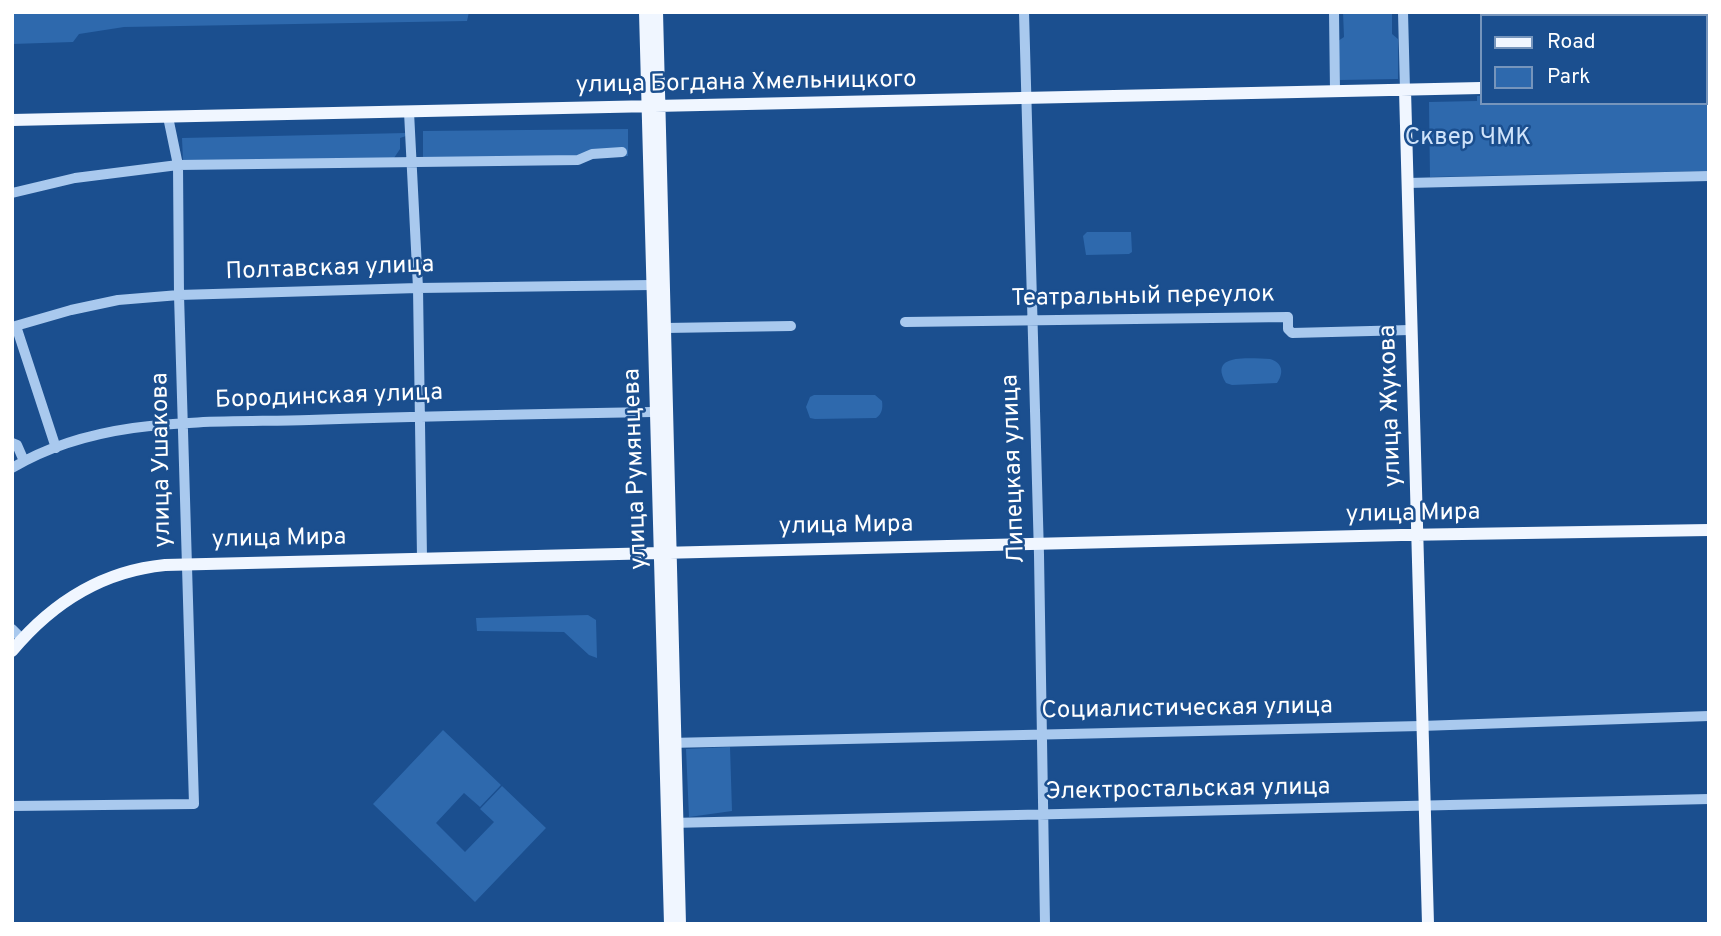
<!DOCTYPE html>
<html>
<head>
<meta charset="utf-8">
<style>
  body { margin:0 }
  #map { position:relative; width:1721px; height:936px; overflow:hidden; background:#1b4f8f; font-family:Overpass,sans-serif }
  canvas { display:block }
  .frame { position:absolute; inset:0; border:14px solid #fff; pointer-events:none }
  .legend { position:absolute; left:1480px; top:14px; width:228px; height:91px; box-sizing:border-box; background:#1b4f8f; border:2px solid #7695bc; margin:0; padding:9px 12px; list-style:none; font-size:21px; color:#fff }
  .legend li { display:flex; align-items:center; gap:14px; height:35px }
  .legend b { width:35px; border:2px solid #7695bc }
</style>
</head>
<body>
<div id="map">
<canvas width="1721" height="936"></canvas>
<div class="frame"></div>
<ul class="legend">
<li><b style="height:9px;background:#f0f6ff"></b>Road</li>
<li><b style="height:19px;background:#2e69ad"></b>Park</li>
</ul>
</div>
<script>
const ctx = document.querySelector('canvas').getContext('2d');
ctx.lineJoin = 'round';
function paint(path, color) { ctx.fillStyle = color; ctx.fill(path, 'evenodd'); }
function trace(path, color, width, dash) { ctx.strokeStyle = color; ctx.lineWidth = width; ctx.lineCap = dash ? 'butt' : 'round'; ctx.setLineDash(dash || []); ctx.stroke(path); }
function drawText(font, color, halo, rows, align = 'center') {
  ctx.font = font + ' Overpass,sans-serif'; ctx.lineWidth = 5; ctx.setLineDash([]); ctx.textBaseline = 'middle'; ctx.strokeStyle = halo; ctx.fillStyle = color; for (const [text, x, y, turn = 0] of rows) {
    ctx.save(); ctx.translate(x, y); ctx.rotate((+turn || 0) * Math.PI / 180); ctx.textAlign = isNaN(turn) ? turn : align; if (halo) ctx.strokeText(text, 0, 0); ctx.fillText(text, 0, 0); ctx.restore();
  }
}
paint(new Path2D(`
  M12 12H469L467 21 124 27 79 34 73 42 12 44Z
  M1343 12H1392V34L1398 39V79L1340 80 1338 41 1344 37Z
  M1705 91H1709V171L1430 177 1429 102 1477 101V96H1481V103H1705Z
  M628 129V156L423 159V131Z
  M406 133V136L400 138V149L394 158 183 161 182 138Z
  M1087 232H1131L1132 252 1129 254 1086 255 1083 236Z
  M1270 359C1283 363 1284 373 1277 383L1232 385 1226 383C1207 352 1253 359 1270 359Z
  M814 395H875L882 401C883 408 882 414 876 418L815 419 810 418 806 407 810 397Z
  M588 615 596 620 597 658 589 655 564 632 477 631 476 618Z
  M443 730 501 785 480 807 464 793 436 823 465 852 494 822 480 809 502 786 546 828 475 902 373 804Z
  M730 747 732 811 689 817 686 749Z`), '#2e69ad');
trace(new Path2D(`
  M1024 12 1039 555 1045 924
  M1334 12 1335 91
  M1403 12 1405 90
  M409 112 418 288 422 558
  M1407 183 1709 176
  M12 193 75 178 178 165 578 160 592 154 622 152
  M905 322 1288 317V329L1292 333 1410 330
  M16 326 56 448
  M12 327 71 310 118 300 179 295 418 288 652 285
  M665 328 791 326
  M12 443 17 445 24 461
  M12 468C101 415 209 423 309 420 424 416 540 414 655 412
  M12 629 22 639
  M669 743 1421 726 1709 716
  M12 806 194 804 179 295 178 165 168 117
  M671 823 1709 799`), '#a9c9ee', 10);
trace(new Path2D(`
  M645 12 670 924
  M657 12 680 924
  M1705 83H1709
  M1405 90 1428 924
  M12 120 1481 88
  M12 651C52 603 103 571 165 565L1401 535 1709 530`), '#f0f6ff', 12);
drawText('24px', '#fff', '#1b4f8f', [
  ["улица Богдана Хмельницкого",746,84,-1],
  ["Полтавская улица",330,270,-2],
  ["Театральный переулок",1143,298,-1],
  ["Бородинская улица",329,398,-2],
  ["улица Жукова",1392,406,-92],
  ["улица Ушакова",163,460,-91],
  ["улица Румянцева",637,469,-92],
  ["Липецкая улица",1015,469,-92],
  ["улица Мира",1413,515,-1],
  ["улица Мира",846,527,-1],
  ["улица Мира",279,540,-1],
  ["Социалистическая улица",1187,710,-1],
  ["Электростальская улица",1188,791,-1]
]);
drawText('24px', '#cfe3fa', '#1b4f8f', [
  ["Сквер ЧМК",1468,139]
]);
</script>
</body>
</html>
